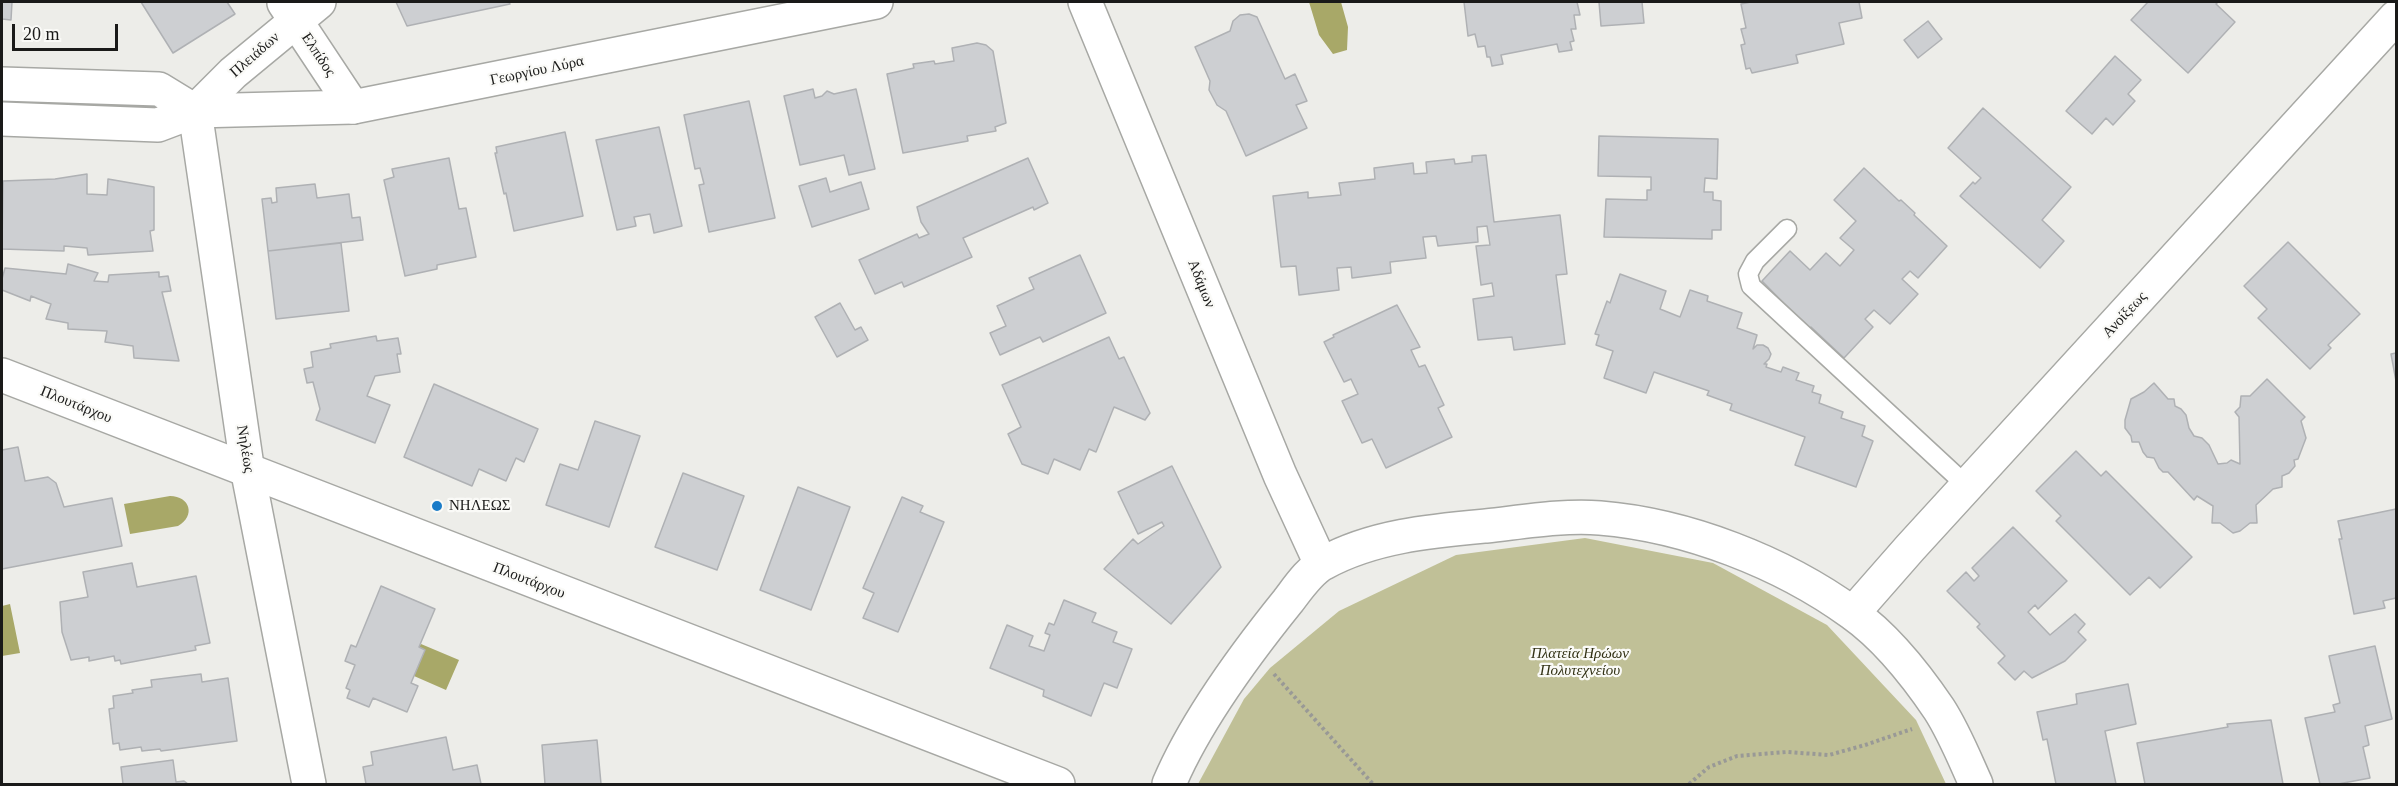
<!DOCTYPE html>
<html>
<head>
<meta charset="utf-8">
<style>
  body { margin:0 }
  #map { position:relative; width:2398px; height:786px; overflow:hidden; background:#edede9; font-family:Georgia,serif }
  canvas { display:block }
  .frame { position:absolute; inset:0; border:3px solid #1a1a19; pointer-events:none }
  .scale { position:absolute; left:12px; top:24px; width:106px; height:27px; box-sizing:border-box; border:3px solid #1a1a19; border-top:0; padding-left:8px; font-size:18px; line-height:21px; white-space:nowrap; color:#1a1a19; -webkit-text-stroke:4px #fafaf7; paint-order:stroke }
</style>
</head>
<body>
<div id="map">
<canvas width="2398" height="786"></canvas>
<div class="frame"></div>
<div class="scale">20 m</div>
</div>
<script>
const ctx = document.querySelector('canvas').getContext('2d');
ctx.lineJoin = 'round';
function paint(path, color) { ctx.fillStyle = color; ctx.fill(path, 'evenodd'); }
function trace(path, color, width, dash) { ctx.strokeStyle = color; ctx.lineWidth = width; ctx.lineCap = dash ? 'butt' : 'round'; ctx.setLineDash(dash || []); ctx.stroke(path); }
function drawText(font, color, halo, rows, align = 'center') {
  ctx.font = font + ' Georgia,serif'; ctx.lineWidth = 4.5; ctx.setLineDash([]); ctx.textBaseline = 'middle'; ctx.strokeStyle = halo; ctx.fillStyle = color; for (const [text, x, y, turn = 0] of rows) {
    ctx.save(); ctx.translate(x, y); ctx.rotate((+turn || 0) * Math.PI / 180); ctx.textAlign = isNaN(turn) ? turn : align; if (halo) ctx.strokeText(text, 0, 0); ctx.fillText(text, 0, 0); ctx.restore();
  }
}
paint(new Path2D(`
  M1585 538 1713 563 1827 625 1916 720 1946 784H1198L1244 699 1270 668 1339 611 1456 555Z`), '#c0c097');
paint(new Path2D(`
  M1309 2H1341L1348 27 1347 50 1333 54 1319 35Z
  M170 496C190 496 196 516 178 526L130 534 124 504Z
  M10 604 20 653 2 656V606Z
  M421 644 459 660 446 690 414 676 425 650 419 647Z`), '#a8a868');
const building = new Path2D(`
  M2 2H12L11 20 2 19Z
  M141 2H227L235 14 173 53Z
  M396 2H509L510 4 407 26Z
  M1464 2H1577L1580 15H1574L1576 29H1571L1574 41 1570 42 1572 50 1559 52 1557 44 1501 55 1503 64 1492 66 1490 57H1487L1485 46 1478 47 1475 34 1468 36Z
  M1599 2H1642L1644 23 1601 26Z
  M1751 2H1859L1862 18 1839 23 1844 44 1796 55 1798 63 1752 73 1750 68 1746 69 1741 45 1745 44 1741 29 1746 28 1741 4Z
  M2148 2H2218L2216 4 2235 22 2188 73 2131 20Z
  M1249 14 1257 17 1285 79 1295 74 1307 101 1296 105 1307 128 1246 156 1226 111 1217 105 1209 90 1210 81 1195 47 1230 31 1233 21 1240 15Z
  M1928 21 1942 39 1918 58 1904 40Z
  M977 43 986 45 993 51 1006 123 995 127 996 131 967 136 968 141 903 153 887 74 914 68 913 64 934 61 935 64 954 61 952 48Z
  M2115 56 2141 80 2128 94 2135 101 2113 125 2106 118 2092 134 2066 111Z
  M813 89 815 98 822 96 827 91 834 94 856 89 875 169 849 175 844 155 800 165 784 96Z
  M749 101 775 218 709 232 699 185 704 184 700 168 695 169 684 115Z
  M1983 108 2071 187 2042 220 2064 241 2040 268 1960 196 1973 182 1975 184 1981 178 1948 148Z
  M659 127 682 226 654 233 650 214 634 217 636 226 617 230 596 140Z
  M565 132 583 216 514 231 506 193 504 194 495 153H497L496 147Z
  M1599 136 1718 139 1717 179 1705 178 1704 192H1713V200L1721 201V230H1712V239L1604 237 1606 199 1647 200V190H1651V177L1598 176Z
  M1486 155 1494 222 1560 215 1567 274 1556 275 1565 344 1514 350 1512 337 1478 340 1473 299 1494 296 1492 283 1481 285 1476 246 1490 245 1487 226 1477 227 1478 242 1438 246 1436 236 1423 237 1426 258 1390 262 1391 273 1352 278 1351 267 1337 268 1339 290 1299 295 1296 266 1281 267 1273 196 1308 192V198L1341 195 1339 183 1375 179 1374 168 1413 163 1414 174 1427 173 1426 162 1454 159 1455 164 1472 162V156Z
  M449 158 459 209 466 208 476 257 437 265V269L405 276 384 180 394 177 392 169Z
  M1028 158 1048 203 1034 210 1033 207 963 238 972 257 904 287 902 282 875 294 859 260 917 234 919 238 929 234 921 222 917 207Z
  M1864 168 1899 201 1901 200 1915 213 1914 215 1947 246 1918 278 1910 271 1902 279 1918 294 1890 324 1874 310 1865 319 1873 327 1844 358 1811 327 1810 330 1762 281 1790 251 1810 270 1826 253 1840 266 1854 250 1840 238 1856 221 1834 200Z
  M87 174V194L107 195 108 179 154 187V230L150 231 153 251 88 255 87 248 64 246V251L2 249 3 181 55 179Z
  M826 178 830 192 861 182 869 209 812 227 799 186Z
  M315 184 317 198 349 194 352 218 360 217 363 240 268 251 262 199 271 198 272 203 277 202 276 188Z
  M2288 242 2360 314 2328 345 2331 348 2310 369 2258 318 2267 309 2244 286Z
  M341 243 349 311 276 319 268 251Z
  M1080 255 1106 313 1043 342 1040 337 1000 355 990 333 1006 326 997 306 1034 289 1029 278Z
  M68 264 98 273 94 281 108 282 109 275 159 272V277L168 276 171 291 162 292 179 361 134 358 133 346 105 342 107 331 68 329V323L46 319 51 304 31 296 30 301 2 290V279L5 268 66 274Z
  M1620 274 1666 291 1660 309 1680 317 1690 290 1708 296 1707 301 1742 313 1737 328 1757 335 1753 349 1757 345H1763L1768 348 1771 354 1769 359 1764 364H1767L1766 367 1781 372 1783 367 1799 373 1796 380 1814 386 1812 392 1821 395 1819 403 1843 412 1841 418 1865 426 1862 436 1873 441 1856 487 1795 465 1805 437 1730 410 1732 404 1707 395 1709 391 1654 372 1646 393 1604 378 1613 351 1596 345 1599 335 1595 334 1607 301 1610 303Z
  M840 303 855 330 861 327 868 340 837 357 815 317Z
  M1397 305 1420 347 1411 350 1419 367 1425 365 1444 405 1438 408 1452 437 1386 468 1372 439 1362 443 1342 401 1358 394 1351 379 1344 382 1324 342 1334 337 1333 335Z
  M376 336 377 341 398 338 401 354H397L400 372 375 376 367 396 390 405 375 443 316 420 320 409 313 382 307 383 304 369 313 367 311 352 331 348 330 344Z
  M1109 337 1119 359 1124 357 1150 413 1145 420 1114 407 1096 452 1089 449 1080 470 1054 459 1048 474 1022 464 1008 434 1021 427 1002 385Z
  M2396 353V381L2391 354Z
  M2267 379 2305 417 2301 421 2306 438 2298 459 2294 460 2295 466 2289 473 2282 476V487L2273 489 2256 505 2257 523H2250L2240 531 2233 533 2220 523H2212L2213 506 2197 496 2194 500 2168 472H2163L2159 468 2154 458 2147 457 2143 452 2139 442H2132L2131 436 2125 428V420L2131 399 2144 392 2154 383 2168 399H2174L2175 406 2181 409 2186 415 2189 428 2194 436 2202 438 2209 445 2218 464 2227 463 2231 460 2240 464 2239 417 2235 412 2240 407 2241 396H2250Z
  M434 384 538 429 524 462 516 458 506 481 479 469 472 486 404 457Z
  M595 421 640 436 609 527 546 505 560 464 578 470Z
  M18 447 25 481 48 477 56 483 64 507 112 498 122 546 2 569V450Z
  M2076 451 2101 476 2106 471 2192 557 2160 588 2149 577 2130 595 2056 521 2061 516 2036 491Z
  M1172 466 1221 567 1171 624 1104 569 1133 539 1138 544 1164 526 1162 522 1138 534 1118 492Z
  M683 473 744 496 717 570 655 547Z
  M798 487 850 507 811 610 760 590Z
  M902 497 923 506 920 512 944 522 898 632 863 618 874 593 863 588Z
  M2396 509V598L2383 601 2385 608 2354 614 2339 539H2342L2338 521Z
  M2013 527 2067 581 2038 609 2035 605 2028 612 2050 635 2075 614 2085 624 2078 632 2086 640 2065 661 2032 678 2024 671 2015 680 1998 663 2005 656 1977 627 1980 624 1947 591 1966 572 1974 581 1979 576 1972 568Z
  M132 563 137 587 196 576 210 643 195 646 196 650 121 664 120 660 115 661 114 656 89 661V657L71 660 62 632 60 602 88 597 83 572Z
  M381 586 435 609 419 647 425 650 411 683 418 686 407 712 373 698 369 707 347 698 350 690 346 688 355 665 345 661 351 645 356 647Z
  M1064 600 1096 613 1092 622 1117 632 1113 642 1132 649 1117 688 1104 683 1091 716 1043 696 1044 690 990 668 1007 625 1033 636 1029 646 1044 651 1050 635 1045 633 1049 623 1054 625Z
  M2375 646 2392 719 2365 726 2369 745 2363 747 2370 778 2338 784H2320L2305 718 2335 712 2333 705 2340 703 2329 656Z
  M201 674 202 682 228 678 237 741 161 751 160 749 142 751 141 747 120 750 119 743 113 744 109 709 114 708 113 696 133 693 132 690 152 687 151 680Z
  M2128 684 2136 724 2105 731 2116 784H2056L2047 739 2043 740 2037 712 2077 704 2076 694Z
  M2271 720 2283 784H2145L2137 743 2228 727 2227 724Z
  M446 737 453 770 477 765 481 784H366L363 767 373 765 371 752Z
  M597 740 601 784H545L542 745Z
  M173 760 176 782 184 781 188 784H123L121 767Z`);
paint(building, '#cdcfd2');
trace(building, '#afb1b4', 1.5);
const lane = new Path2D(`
  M1787 229 1755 261 1748 274 1751 286 1967 486`);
const street = new Path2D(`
  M284 3 353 107
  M1853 613 1910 548 2396 17
  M309 784 248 473 195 111 233 73 319 2`);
const secondary = new Path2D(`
  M1085 2 1280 475 1321 564
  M2 84 159 89 195 111
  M2 119 158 125 195 111 353 107 876 2
  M2 375 1058 784
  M1169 784C1195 722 1246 653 1288 601 1298 588 1310 570 1324 563 1373 536 1431 531 1486 526 1523 522 1563 515 1600 518 1686 525 1782 562 1852 613 1886 637 1916 675 1939 709 1954 732 1965 760 1976 784`);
trace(lane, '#a7a8a4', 21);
trace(street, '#a7a8a4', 36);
trace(secondary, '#a7a8a4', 36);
trace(new Path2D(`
  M1274 674 1373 784
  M1689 784 1709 767 1737 756 1787 752 1829 755 1865 745 1912 729`), '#999996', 4, [3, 3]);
trace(lane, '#fff', 18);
trace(street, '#fff', 33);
trace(secondary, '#fff', 33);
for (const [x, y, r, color] of [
  [437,506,6,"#1b7cc8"]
]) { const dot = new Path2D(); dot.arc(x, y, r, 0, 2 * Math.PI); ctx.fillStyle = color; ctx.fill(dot); trace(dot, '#fafaf7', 2); }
drawText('15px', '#1a1a19', '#fafaf7', [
  ["Πλειάδων",255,55,-41],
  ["Ελπίδος",318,55,56],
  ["Γεωργίου Λύρα",537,71,-12],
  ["Αδάμων",1201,284,68],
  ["Ανοίξεως",2125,315,-47],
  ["Πλουτάρχου",76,405,22],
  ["Νηλέως",245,449,81],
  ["Πλουτάρχου",529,581,21]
]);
drawText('15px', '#1a1a19', '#fafaf7', [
  ["ΝΗΛΕΩΣ",449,506]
], 'left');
drawText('italic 15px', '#313013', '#fafaf7', [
  ["Πλατεία Ηρώων",1580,654],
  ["Πολυτεχνείου",1580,671]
]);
</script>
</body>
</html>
